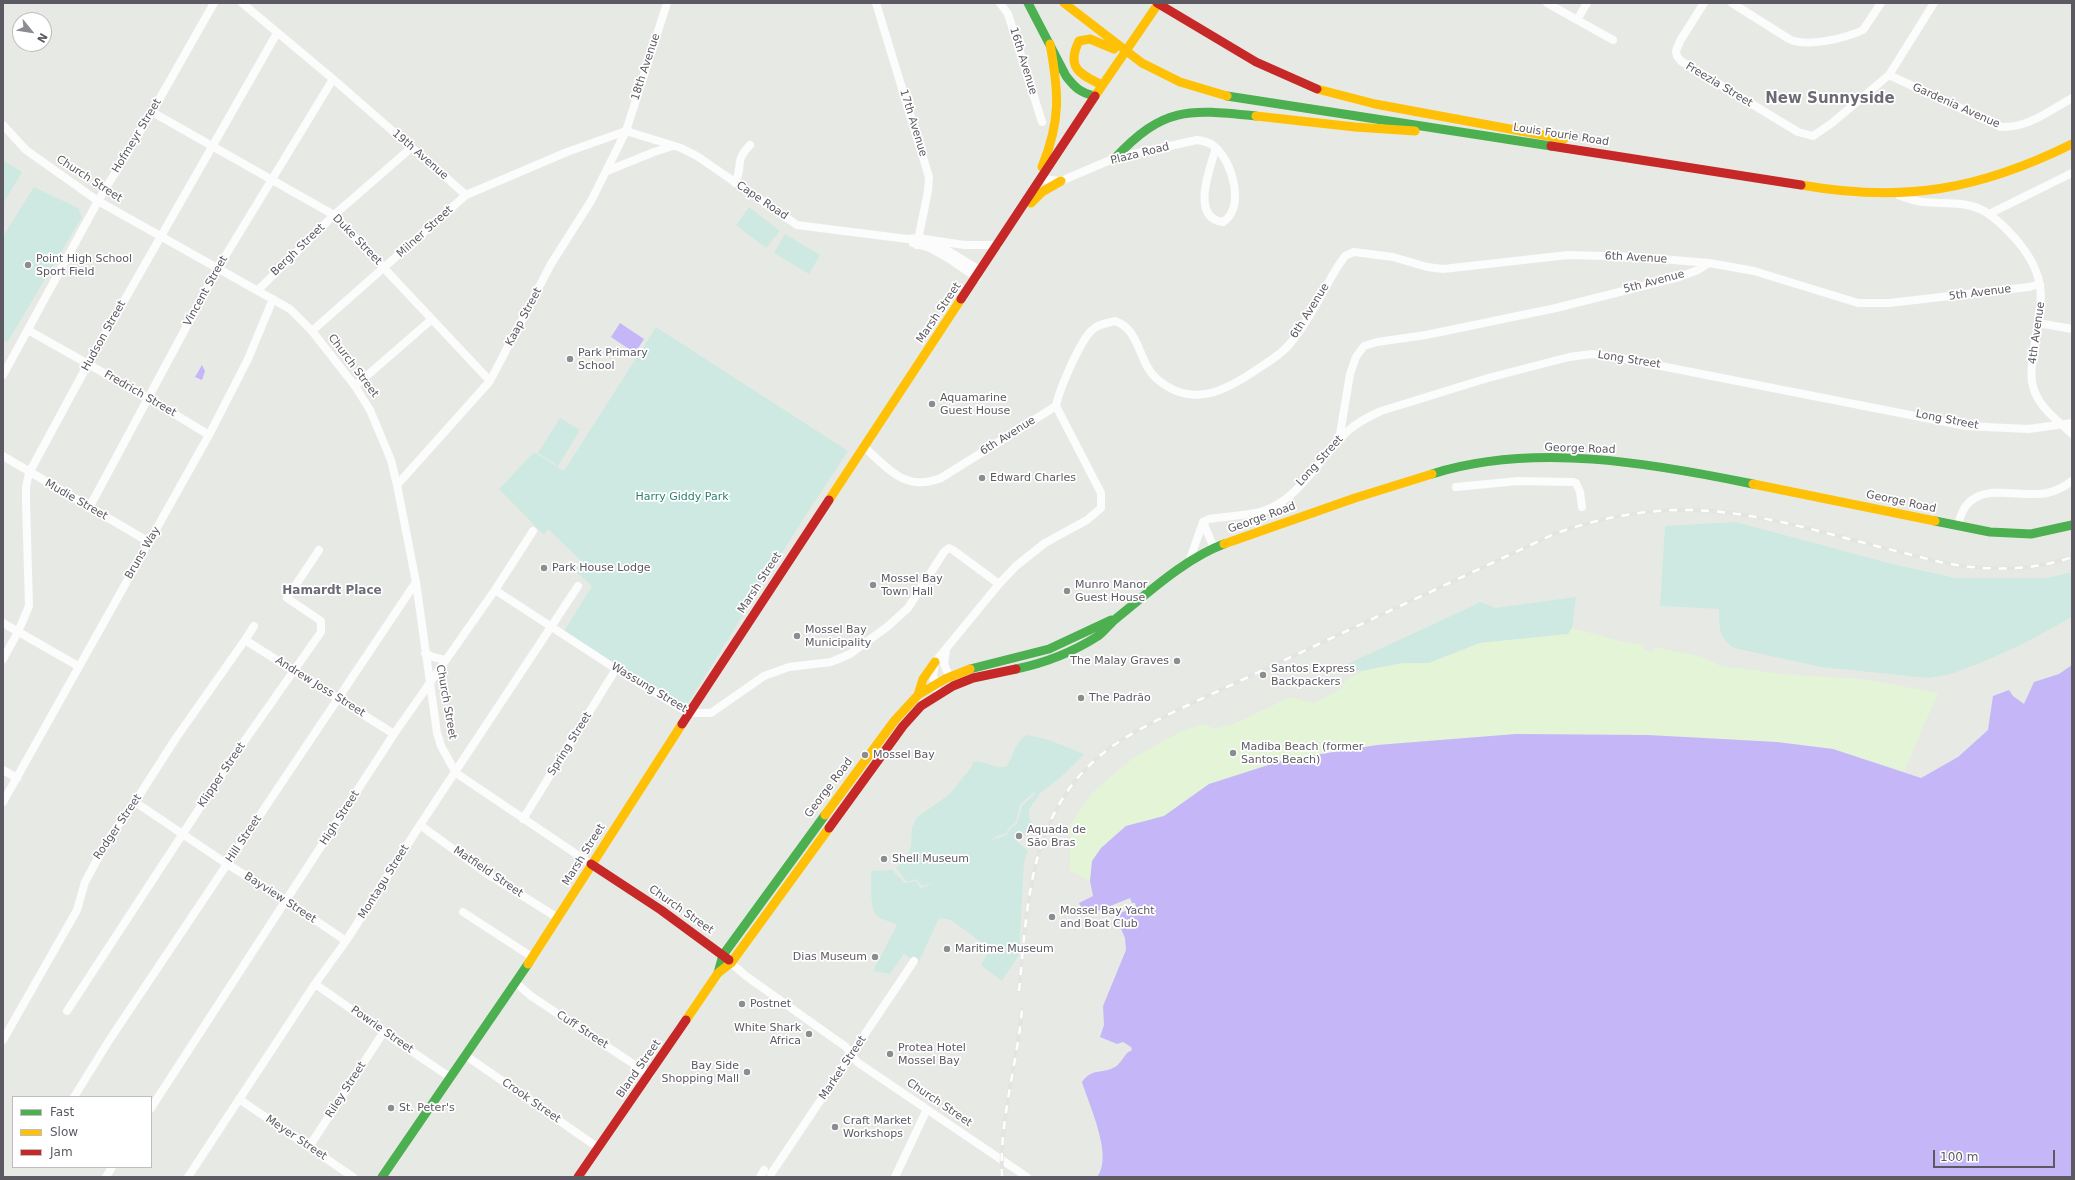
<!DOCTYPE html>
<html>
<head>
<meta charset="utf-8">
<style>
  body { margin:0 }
  #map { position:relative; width:2075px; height:1180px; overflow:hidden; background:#e7eae4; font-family:"DejaVu Sans",sans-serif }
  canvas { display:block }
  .frame { position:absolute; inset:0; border:4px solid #5d5963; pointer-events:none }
  .legend { position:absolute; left:12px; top:1096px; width:140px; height:72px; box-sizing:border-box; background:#fff; border:1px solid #bebdc1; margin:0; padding:5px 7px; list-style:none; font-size:12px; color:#5d5963 }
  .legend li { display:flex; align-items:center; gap:8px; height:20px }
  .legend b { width:20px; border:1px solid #bebdc1 }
  .north { position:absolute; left:12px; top:12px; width:40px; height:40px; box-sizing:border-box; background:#fff; border:1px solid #bebdc1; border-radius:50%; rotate:120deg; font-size:11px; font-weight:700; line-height:16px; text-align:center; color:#5d5963 }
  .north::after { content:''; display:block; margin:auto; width:14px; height:18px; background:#8d8c90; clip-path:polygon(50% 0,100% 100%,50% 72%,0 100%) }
  .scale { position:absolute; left:1933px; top:1150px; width:122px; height:18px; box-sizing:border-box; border:2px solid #5d5963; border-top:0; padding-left:5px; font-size:12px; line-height:14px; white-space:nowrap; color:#5d5963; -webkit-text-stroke:3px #fff; paint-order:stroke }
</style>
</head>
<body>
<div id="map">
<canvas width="2075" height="1180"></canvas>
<div class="frame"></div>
<ul class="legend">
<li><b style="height:5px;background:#4caf50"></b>Fast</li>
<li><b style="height:5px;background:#ffc107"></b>Slow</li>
<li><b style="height:5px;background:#c62828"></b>Jam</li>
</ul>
<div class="north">N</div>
<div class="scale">100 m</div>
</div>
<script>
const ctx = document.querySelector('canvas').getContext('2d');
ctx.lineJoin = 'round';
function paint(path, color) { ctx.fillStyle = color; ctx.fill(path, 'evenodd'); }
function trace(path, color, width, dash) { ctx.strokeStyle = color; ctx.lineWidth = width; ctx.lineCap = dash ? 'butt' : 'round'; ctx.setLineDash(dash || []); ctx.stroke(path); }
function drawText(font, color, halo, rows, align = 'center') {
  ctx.font = font + ' "DejaVu Sans",sans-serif'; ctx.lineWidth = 3.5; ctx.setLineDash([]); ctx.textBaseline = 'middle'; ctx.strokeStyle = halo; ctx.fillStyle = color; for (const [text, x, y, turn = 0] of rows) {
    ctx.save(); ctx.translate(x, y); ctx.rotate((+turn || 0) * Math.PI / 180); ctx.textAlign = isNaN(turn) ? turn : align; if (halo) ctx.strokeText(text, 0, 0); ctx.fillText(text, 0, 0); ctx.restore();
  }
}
paint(new Path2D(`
  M3 160 22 172 3 204Z
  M34 187 78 208 82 217 7 343 3 340V236Z
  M749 207 780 231 766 248 736 225Z
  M785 234 820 255 809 274 774 253Z
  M656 327 848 451 800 524 685 708 563 633 592 586 575 571 581 561 548 529 544 535 499 489 534 452 564 471Z
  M560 418 580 430 558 466 538 453Z
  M1736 522 1892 564 1956 578H2047L2072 572V617L2021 645 1980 663 1951 674 1928 678 1821 667 1734 648C1717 636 1720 628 1719 609L1660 606 1665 526Z
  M1576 597 1572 628 1568 634 1480 643 1429 663H1403L1362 671 1341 667 1481 602 1495 608Z
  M1028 735 1049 740 1084 754 1061 777 1038 795 1039 796C1031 806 1025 811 1032 823L1026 835H1023L1014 839 1028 851 1024 862 1019 955 1002 981 981 965 990 949 951 920 941 918 938 920 918 964 904 954 890 974 873 971 897 925C892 922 886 921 880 918 868 912 872 882 871 871L892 870 905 883 916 881 921 888 937 882 922 886 916 879 907 882 896 868 906 858 911 846 912 828 916 818 950 794 972 766 973 762C986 759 995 771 1007 766 1014 755 1015 740 1028 735ZM1034 792 1035 794 1022 806 1017 823 1009 830 1007 835 991 840 999 835 1006 834 1008 829 1016 822 1020 805Z`), '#cee9e1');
paint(new Path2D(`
  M1572 628 1619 641 1644 645 1643 650 1654 652 1655 647 1702 657 1720 666 1791 675 1862 679 1938 693 1904 771 1833 749 1777 742 1704 738 1647 735 1516 734 1377 745 1284 760 1209 784 1164 816 1126 826 1117 833 1101 848 1092 861 1090 881 1070 870V825L1094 791 1133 758 1180 732 1204 724 1214 729 1234 724 1290 697 1314 703 1341 689 1345 681 1362 671 1403 663H1429L1480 643 1568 634Z`), '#e4f4d7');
paint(new Path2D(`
  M620 323 644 339 635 353 611 337Z
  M202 365 205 371 202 380 195 377Z
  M2072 665V1177H1097C1114 1157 1089 1105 1082 1082 1093 1067 1101 1075 1115 1067 1122 1063 1124 1053 1132 1050L1131 1047 1123 1042 1117 1044 1100 1037 1104 1025 1103 1006 1126 950 1125 938 1115 915 1128 910 1130 913 1137 910 1135 903H1132L1130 898 1085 916 1079 903 1093 896 1090 881 1092 861 1101 848 1126 826 1164 816 1209 784 1284 760 1377 745 1516 734 1647 735 1704 738 1777 742 1833 749 1921 778 1958 757 1988 730 1993 696 2009 690 2013 696 2024 704 2034 682 2059 674Z`), '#c5b6f7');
trace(new Path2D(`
  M242 3 333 79 466 195
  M876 3 929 177 928 191 917 245
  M1000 3 1008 14 1042 122
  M1547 3 1613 40
  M1704 3 1680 41 1676 51 1677 56 1681 61 1798 132 1813 136 1832 123 1889 75 1934 3
  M1732 3 1789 39C1806 48 1846 38 1863 30L1881 3
  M1577 20 1587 3
  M1889 75 2001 127C2028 128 2049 111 2072 98
  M152 112 334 215 490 381
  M3 125 26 150 98 201 290 309 312 331 355 386 370 410 391 460 397 485 416 582 437 733 441 746 456 773 591 864
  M626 131 681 148 697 156 797 225 907 239 918 238 964 245H998
  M607 171 654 152 673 146
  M1041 179 1061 181 1115 158 1197 140C1204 141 1210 142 1215 147 1232 161 1246 208 1223 222 1190 218 1210 168 1216 148
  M735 183C744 165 733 163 750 145
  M1900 196C1907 198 1915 201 1923 202 1942 204 1962 201 1980 209 1995 216 2008 230 2019 243 2050 281 2041 305 2034 349 2033 360 2030 371 2032 382 2036 406 2056 419 2072 434
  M1989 214 2072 173
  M913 243 930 248 948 258 977 278
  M935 243 981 271
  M258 290 334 215 411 148
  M2038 323 2072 329
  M28 330 148 398 209 435
  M312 331 466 195 567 152 626 131
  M3 375 98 201 152 112 214 3
  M355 386 431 320
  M1339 440 1350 374 1356 357 1364 346 1377 342 1426 335 1556 308 1679 277 1698 270 1709 263
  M864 447C890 470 905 492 941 478L1056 406C1059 390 1080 341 1092 330 1098 324 1108 323 1115 321 1141 330 1138 363 1157 379 1192 409 1226 391 1259 368 1268 362 1280 355 1288 346 1308 323 1322 292 1338 266L1345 256 1354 252 1393 257 1427 267 1443 269 1568 255 1638 257 1709 263 1754 271 1858 303H1889L2029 287 2040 284
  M3 456 149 542
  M397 485 490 381 551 264 591 201 626 131 667 3
  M1456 487 1518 481 1573 482 1576 483 1580 492 1582 507
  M89 508 218 268 333 79
  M1203 522 1214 548
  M1958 526C1967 476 2013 499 2047 493 2057 491 2064 487 2072 481
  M1189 562 1203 522 1209 519C1226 516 1246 516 1263 511 1301 499 1321 454 1349 430 1358 422 1370 416 1381 411L1488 378 1569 357 1592 354 1615 357 1966 426 2028 429 2072 423
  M495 590 616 669 689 713H711L764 676 789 667 831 662 850 654 887 627 908 608 944 552 949 548 953 550 999 584
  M3 623 78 666
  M245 640 394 734
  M946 650 944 664 951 681
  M425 653 433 657 445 660
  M3 659 18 632 29 606 26 502V487L29 473 88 364 277 33
  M937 689 933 676 935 662 999 584 1016 566 1045 543 1087 520 1101 508V493L1056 406
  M3 770 17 778
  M3 802 209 435 248 359 273 299
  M135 802 227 864 287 901 346 941
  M523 819 616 669
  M420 825 486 873 558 918
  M463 912 532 957
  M731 963 746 976 846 1047 857 1062 1027 1177
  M515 982 531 996 650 1075
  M315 984C360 1015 404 1047 450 1077
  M67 1011 229 763 321 632V621L287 598 319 550
  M3 1040 77 910 85 882 109 838 135 802 176 738 245 640 254 626
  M465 1055 597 1147
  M74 1097 110 1039 416 582
  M239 1099 353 1177
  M151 1108 394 734 495 590 533 531
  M309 1147 383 1033
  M771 1174 914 961
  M106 1177 112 1167
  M188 1177 315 984 346 941 420 825 578 586
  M760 1177 764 1170
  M895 1177 927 1109`), '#fbfcfb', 8);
trace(new Path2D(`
  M1028 3 1066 76C1075 88 1081 93 1095 96
  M1227 96 1551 146
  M1115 158C1164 106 1188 109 1256 116
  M1432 474C1533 442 1651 463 1753 484
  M1935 521 1990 532 2031 534 2072 525
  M970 669 1049 649 1111 620
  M1016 669C1045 663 1073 652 1098 636 1105 631 1111 622 1118 617 1149 592 1186 558 1224 544
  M718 973 723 955 825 815
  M382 1177 528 964`), '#4caf50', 9);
trace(new Path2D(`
  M1064 3 1142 63 1180 82 1227 96
  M1102 85C1079 74 1066 67 1079 41L1090 39 1114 49
  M1317 89 1375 104 1564 139
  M1095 96 1158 4
  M1256 116 1355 127 1415 131
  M1042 167C1061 120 1059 93 1050 44
  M1801 185C1904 203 1979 190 2072 144
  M1031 203 1042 192 1061 181
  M1753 484 1935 521
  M829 500 961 299
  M1224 544 1355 498 1432 474
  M918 695 923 679 935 662
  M825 815 895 720 918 695 945 679 970 669
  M528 964 682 724
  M686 1020 718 973 731 963 829 828`), '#ffc107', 9);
trace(new Path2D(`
  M1157 3 1256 62 1317 89
  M1551 146 1801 185
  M961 299 1095 96
  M682 724 829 500
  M829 828 903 726 921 706 953 686 973 678 1016 669
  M591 864 661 910 729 960
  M578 1177 686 1020`), '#c62828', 9);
const rail = new Path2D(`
  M1019 991C1028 900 1029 807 1110 748 1132 732 1157 720 1182 708L1554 534C1596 519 1640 510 1685 510 1730 510 1775 520 1819 531 1860 542 1900 552 1940 562 1984 571 2029 572 2072 557
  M1002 1177C999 1121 1017 1065 1022 1010`);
trace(rail, '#e4e4e3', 4);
trace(rail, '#fff', 2.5, [8]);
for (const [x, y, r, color] of [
  [28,265,4,"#8d8c90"],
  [570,359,4,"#8d8c90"],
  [932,404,4,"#8d8c90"],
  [982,478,4,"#8d8c90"],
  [544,568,4,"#8d8c90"],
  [873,585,4,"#8d8c90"],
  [1067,591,4,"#8d8c90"],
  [797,636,4,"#8d8c90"],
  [1177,661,4,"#8d8c90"],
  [1263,675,4,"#8d8c90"],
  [1081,698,4,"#8d8c90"],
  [1233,753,4,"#8d8c90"],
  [865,755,4,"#8d8c90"],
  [1019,836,4,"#8d8c90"],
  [884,859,4,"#8d8c90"],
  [1052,917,4,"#8d8c90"],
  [947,949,4,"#8d8c90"],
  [875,957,4,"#8d8c90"],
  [742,1004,4,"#8d8c90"],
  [809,1034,4,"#8d8c90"],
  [890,1054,4,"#8d8c90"],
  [747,1072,4,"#8d8c90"],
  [391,1108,4,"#8d8c90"],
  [835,1127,4,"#8d8c90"]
]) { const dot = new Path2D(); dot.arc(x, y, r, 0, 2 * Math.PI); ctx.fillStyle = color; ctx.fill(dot); trace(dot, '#fff', 1.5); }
drawText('11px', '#5d5963', '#fff', [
  ["16th Avenue",1023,61,73],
  ["18th Avenue",646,67,-72],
  ["Freezia Street",1719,85,31],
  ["Gardenia Avenue",1956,106,24],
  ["17th Avenue",913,123,73],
  ["Louis Fourie Road",1561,135,9],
  ["Hofmeyr Street",137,136,-59],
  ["Plaza Road",1140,154,-14],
  ["19th Avenue",420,155,41],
  ["Church Street",89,179,33],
  ["Cape Road",762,201,34],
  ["Milner Street",425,232,-42],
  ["Duke Street",357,240,46],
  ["Bergh Street",298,250,-44],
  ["6th Avenue",1636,258,3],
  ["5th Avenue",1654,282,-15],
  ["Vincent Street",206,291,-61],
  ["5th Avenue",1980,293,-7],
  ["6th Avenue",1310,311,-58],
  ["Marsh Street",939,313,-56],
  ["Kaap Street",524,317,-62],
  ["4th Avenue",2037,333,-82],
  ["Hudson Street",104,336,-61],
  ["Long Street",1629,360,9],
  ["Church Street",353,366,53],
  ["Fredrich Street",140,394,30],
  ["Long Street",1947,420,11],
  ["6th Avenue",1008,436,-32],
  ["George Road",1580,449,2],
  ["Long Street",1320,461,-48],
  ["Mudie Street",76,500,30],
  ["George Road",1901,502,12],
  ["George Road",1262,518,-20],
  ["Bruns Way",143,553,-60],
  ["Marsh Street",760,583,-57],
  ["Andrew Joss Street",320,687,32],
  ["Wassung Street",649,688,31],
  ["Church Street",446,702,80],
  ["Spring Street",570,744,-58],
  ["Klipper Street",222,775,-56],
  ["George Road",829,788,-53],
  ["High Street",340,818,-57],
  ["Rodger Street",118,827,-56],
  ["Hill Street",244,839,-56],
  ["Marsh Street",584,855,-58],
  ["Matfield Street",488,872,34],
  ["Montagu Street",384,882,-58],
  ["Bayview Street",280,898,33],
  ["Church Street",681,910,35],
  ["Powrie Street",382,1030,35],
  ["Cuff Street",582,1030,33],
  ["Market Street",843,1068,-56],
  ["Bland Street",639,1069,-55],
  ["Riley Street",346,1090,-57],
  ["Crook Street",531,1101,35],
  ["Church Street",939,1103,34],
  ["Meyer Street",296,1138,34]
]);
drawText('11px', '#5d5963', '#fff', [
  ["Point High School",36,259],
  ["Sport Field",36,272],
  ["Park Primary",578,353],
  ["School",578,366],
  ["Aquamarine",940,398],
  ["Guest House",940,411],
  ["Edward Charles",990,478],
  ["Park House Lodge",552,568],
  ["Mossel Bay",881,579],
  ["Town Hall",881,592],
  ["Munro Manor",1075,585],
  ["Guest House",1075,598],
  ["Mossel Bay",805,630],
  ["Municipality",805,643],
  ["The Malay Graves",1169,661,"right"],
  ["Santos Express",1271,669],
  ["Backpackers",1271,682],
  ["The Padrão",1089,698],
  ["Madiba Beach (former",1241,747],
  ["Santos Beach)",1241,760],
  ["Mossel Bay",873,755],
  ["Aquada de",1027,830],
  ["São Bras",1027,843],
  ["Shell Museum",892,859],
  ["Mossel Bay Yacht",1060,911],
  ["and Boat Club",1060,924],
  ["Maritime Museum",955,949],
  ["Dias Museum",867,957,"right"],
  ["Postnet",750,1004],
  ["White Shark",801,1028,"right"],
  ["Africa",801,1041,"right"],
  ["Protea Hotel",898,1048],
  ["Mossel Bay",898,1061],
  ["Bay Side",739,1066,"right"],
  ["Shopping Mall",739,1079,"right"],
  ["St. Peter's",399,1108],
  ["Craft Market",843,1121],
  ["Workshops",843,1134]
], 'left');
drawText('11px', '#2c8074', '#fff', [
  ["Harry Giddy Park",682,497]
]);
drawText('bold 12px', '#6d6a75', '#fff', [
  ["Hamardt Place",332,591]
]);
drawText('bold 15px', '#6d6a75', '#fff', [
  ["New Sunnyside",1830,99]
]);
</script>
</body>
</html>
